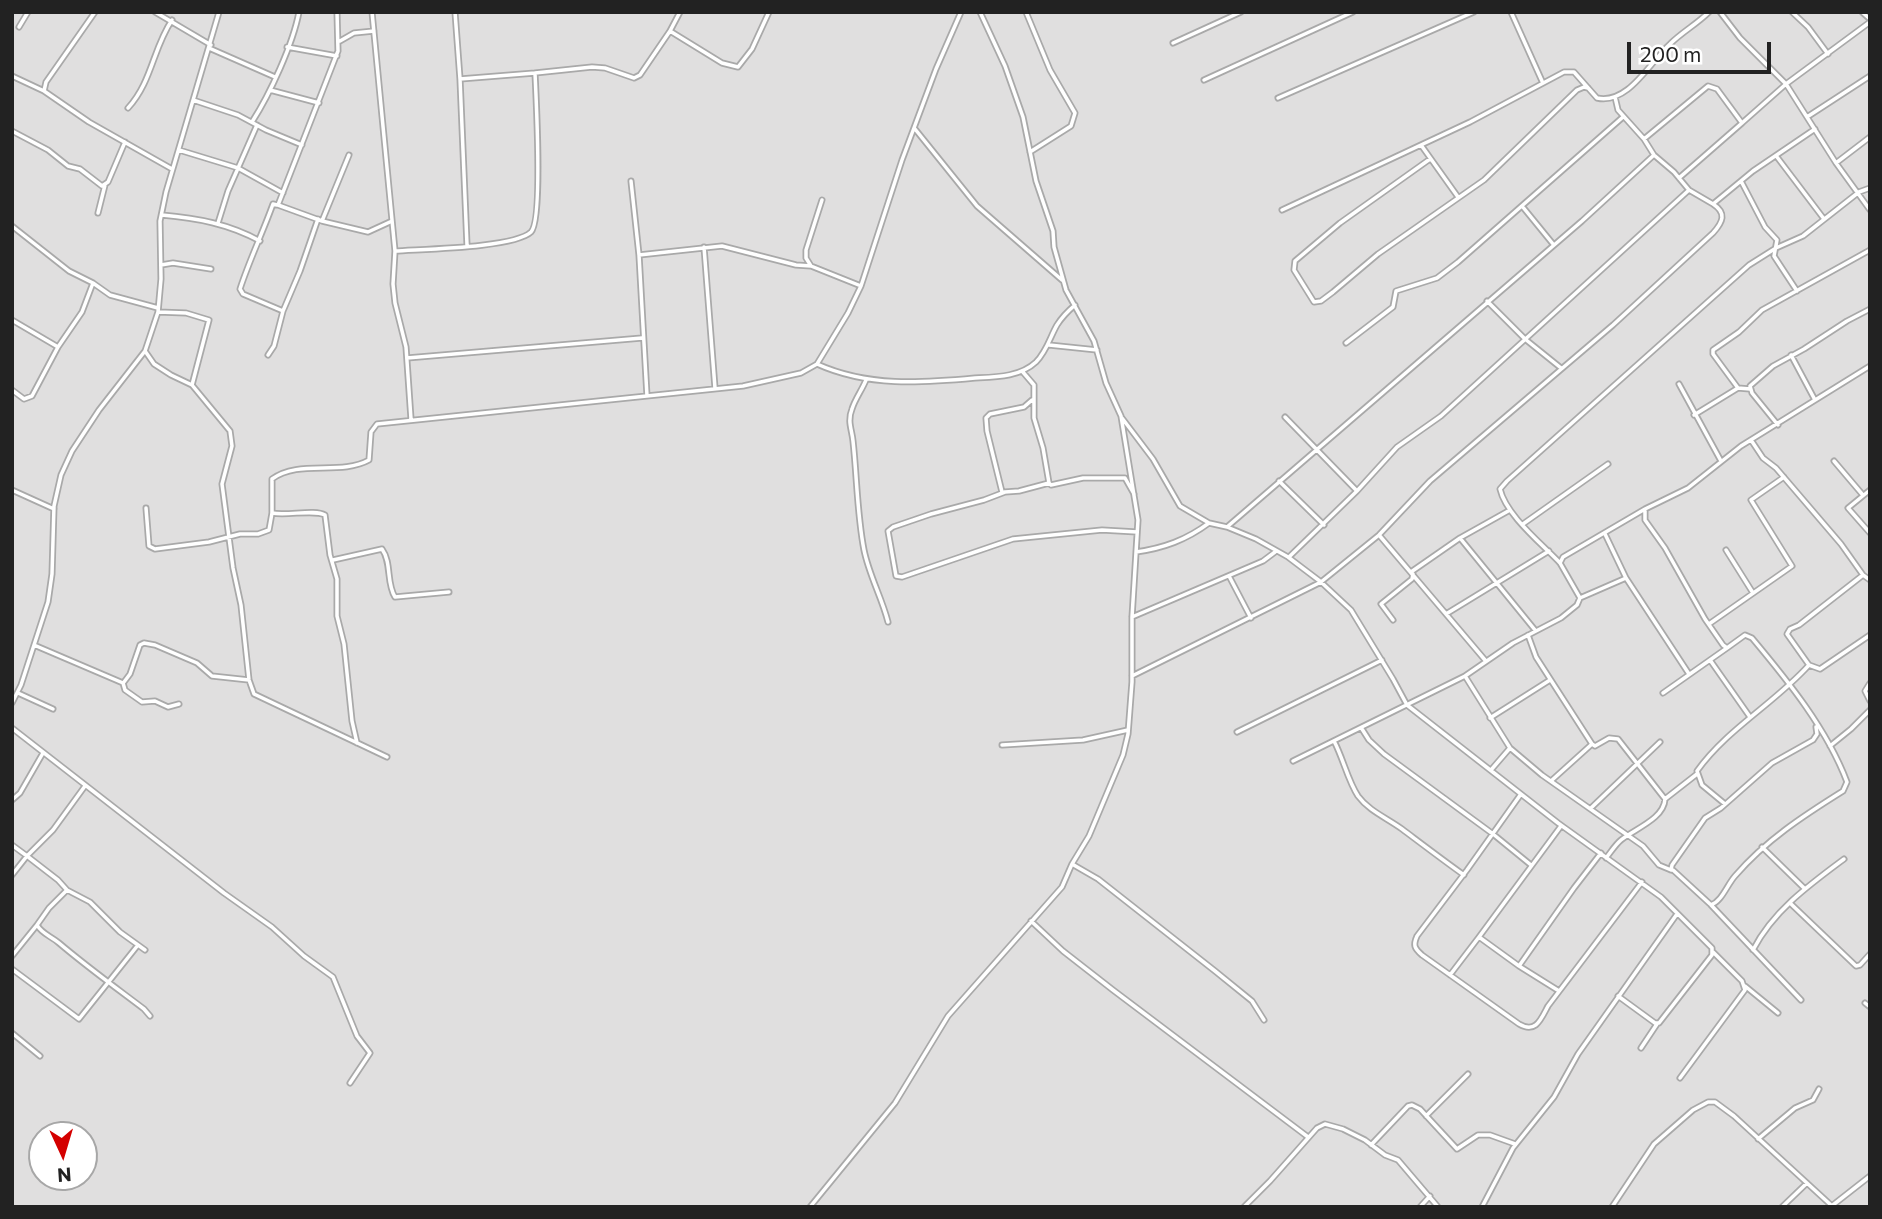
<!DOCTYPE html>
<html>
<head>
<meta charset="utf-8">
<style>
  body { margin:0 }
  #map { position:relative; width:1882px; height:1219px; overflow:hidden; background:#f2efe9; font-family:Commissioner,sans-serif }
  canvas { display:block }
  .frame { position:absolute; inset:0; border:14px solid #222; pointer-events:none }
  .north { position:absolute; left:28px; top:1121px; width:70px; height:70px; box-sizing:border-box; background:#fff; border:2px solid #a7a7a7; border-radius:50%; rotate:176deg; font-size:19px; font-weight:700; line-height:28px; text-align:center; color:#222 }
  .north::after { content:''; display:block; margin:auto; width:24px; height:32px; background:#d40000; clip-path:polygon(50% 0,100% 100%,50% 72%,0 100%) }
  .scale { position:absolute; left:1627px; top:42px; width:144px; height:32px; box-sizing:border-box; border:4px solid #222; border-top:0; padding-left:9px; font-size:21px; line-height:24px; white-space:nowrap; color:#222; -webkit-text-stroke:5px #fff; paint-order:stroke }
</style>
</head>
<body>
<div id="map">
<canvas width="1882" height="1219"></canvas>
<div class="frame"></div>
<div class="north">N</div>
<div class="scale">200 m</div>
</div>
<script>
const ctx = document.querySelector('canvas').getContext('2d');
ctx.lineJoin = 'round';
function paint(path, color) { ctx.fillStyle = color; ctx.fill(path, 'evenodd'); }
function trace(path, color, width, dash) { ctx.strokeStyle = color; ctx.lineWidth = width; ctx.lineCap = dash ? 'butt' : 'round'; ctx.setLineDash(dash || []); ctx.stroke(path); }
paint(new Path2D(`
  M12 12H1870V1207H12ZM42 1135H84V1177H42Z`), '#e0dfdf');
const street = new Path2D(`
  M155 12 211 45
  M337 12 338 51 278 205 322 221 368 232 392 221
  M372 12 395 251 393 284 395 303 406 347 411 419
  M455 12 460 79
  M680 12 670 31 722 63 738 67 752 49 769 12
  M1026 12 1050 70 1075 113 1071 126 1030 152
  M1511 12 1542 81
  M1720 12 1740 38 1786 84 1836 163 1870 210
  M1792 12 1808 27 1828 54
  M1862 12 1870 19
  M19 27 28 12
  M340 41 354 33 374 31
  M1173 43 1241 12
  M287 47 337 56
  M209 48 275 77
  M535 73 592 67 605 68 634 78 640 75 670 31
  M12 76 44 91 89 122 172 169
  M1204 80 1353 12
  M270 90 319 103
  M44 91 46 82 95 12
  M1615 97 1618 110 1644 139 1708 86 1717 89 1742 123 1786 84 1870 22
  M1278 98 1474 12
  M193 100 238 115 266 130 302 145
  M128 108C152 82 153 48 172 20
  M1807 117 1870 76
  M252 122C270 94 293 44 299 12
  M915 129 977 206 1062 280
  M12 131 48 150 68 166 80 169 102 186 108 182 125 142
  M1644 139 1654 155 1674 172 1689 190 1713 204 1753 171 1815 129
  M1421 145 1458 197
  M179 150 238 168 283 193
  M1777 157 1824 219
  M1430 159 1340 223 1295 261 1294 270 1314 302 1321 301 1333 292 1378 254 1484 180 1577 90 1584 87 1588 88
  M1836 163 1870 137
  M1679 178 1742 123
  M631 181 639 255 647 396
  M1741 181 1765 227 1777 240 1774 256 1797 291
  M822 200 806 250V258L811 266 861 286
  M277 205 273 204C263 232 249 261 240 289L243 294 283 311
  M1522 206 1553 244
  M1282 210 1470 122 1564 72H1574L1597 98C1628 105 1650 62 1670 44 1682 32 1697 24 1709 12
  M98 213 105 185
  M162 215C197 218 229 224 260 241
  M322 221 349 155
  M218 223 228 191 257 125
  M12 226 69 271 93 283 110 295 158 308
  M704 247 715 388
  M395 251C421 249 514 248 531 232 543 220 536 97 535 73L460 79 467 245
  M639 255 722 246 796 265 811 266
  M161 265 173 263 211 269
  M1487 301 1525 339 1561 368
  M158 312 186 313 209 320 192 385
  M12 320 58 347
  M1346 343 1393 307 1396 291 1437 278 1458 262 1623 117
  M1049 345 1097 350
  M145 351 154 364 171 375 192 385 230 431 232 446 222 484 233 568 241 605 249 680 254 694 387 757
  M268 355 274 346 283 311 300 271 318 219
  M1791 355 1815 400
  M407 358 642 338
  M817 364C868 387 921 383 975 378 996 377 1020 377 1036 362 1047 351 1050 337 1057 325 1062 317 1068 311 1075 305
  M1022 371 1034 385V418L1043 448 1049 483 1051 485 1083 478H1125L1134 494
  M866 380C862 390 855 399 852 409 847 421 852 430 853 441 857 477 857 514 864 550 869 575 882 598 888 622
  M1679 384 1721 461
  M1738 388 1713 354V350L1739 332 1762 310 1870 250
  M12 390 24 399 32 396 58 347 82 312 93 283
  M1694 415 1738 388 1750 389
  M1285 417 1357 491
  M1122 418 1153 459 1180 506 1209 523 1227 527 1256 539 1288 557 1321 582 1351 610 1393 679 1407 705 1558 823 1661 897 1712 948V955L1659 1023H1655L1618 996
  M1778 425 1752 393 1750 386 1773 366 1804 349 1847 321 1870 309
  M1751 440 1763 458 1776 468 1841 544 1863 575 1870 580
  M1834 461 1862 494
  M1279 481 1324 525
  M1049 483 1019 491 1005 492 984 500 931 514 893 527 888 531 896 576 902 577 1013 539 1102 530 1137 532
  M12 490 54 509
  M1870 490 1848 508 1870 533
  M1002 492 987 431 986 418 990 414 1024 407 1032 400
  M146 508 149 546 155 549 209 542 240 534H258L269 530 272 513
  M1645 509V520L1665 548 1705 619 1723 645 1727 648 1745 635 1752 638C1788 681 1827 729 1847 782L1843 791C1803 816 1766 840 1735 876 1727 885 1722 901 1711 905L1801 1000
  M1523 524 1608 464
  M1227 527 1582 221 1654 155
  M1605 534 1626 578 1689 674
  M1379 535 1485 660
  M1460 538 1535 630
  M1726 550 1753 593
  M1136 552C1164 548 1186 540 1209 523
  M1289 557 1357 491 1397 447 1441 416 1689 190
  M333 560 382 549C392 563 386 583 395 597L449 592
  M1560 563C1541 543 1506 515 1500 489L1507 481 1749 265 1776 248 1803 236 1859 192 1870 188
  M1411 572 1460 538 1510 510
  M1863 575 1799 625 1790 629 1787 634 1809 665 1820 669 1870 635
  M1229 576 1251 618
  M1580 598 1626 578
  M1446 614 1549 551
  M1132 617 1263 561 1275 552
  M1393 620 1381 604 1412 579 1413 574
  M1709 624 1792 566 1751 500 1784 477
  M1528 635 1536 657 1592 744 1595 746 1609 738 1618 739 1665 799C1664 819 1634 829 1621 840 1615 845 1611 852 1606 858
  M34 645 123 683 125 690 142 702 155 701 168 707 179 704
  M1710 660 1750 717
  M1132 676 1321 582 1379 535 1430 481 1613 325 1713 233C1723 222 1727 213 1713 204
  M1465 676 1510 748 1542 775 1643 846 1659 865 1671 870
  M124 682 130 674 140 645 144 643 155 645 197 663 212 676 249 680
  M1870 683 1865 691 1870 701
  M18 693 53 709
  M1663 693 1727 648
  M12 703 21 685 48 602 52 574 54 506 61 475 72 451 99 410 145 351 158 312 161 279 160 221 166 192 219 12
  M1490 718 1550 680
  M12 728 224 893 272 927 304 956 333 977 357 1036 370 1053 350 1083
  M1362 729 1369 740 1384 754 1493 834 1531 865
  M1237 732 1382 660
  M1334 741C1343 758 1348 781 1358 796 1369 811 1387 818 1402 829 1422 844 1443 860 1464 875
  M357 743 352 721 344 644 337 616V579L330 555 325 515C315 509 287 516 272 513V479C299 459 340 476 369 460L371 432 377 424 743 386 801 373 817 364 848 313 861 286 902 160 936 69 961 12
  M1002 745 1083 740 1128 730
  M1830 746 1851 729 1870 710
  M1293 761 1465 676 1513 643 1561 618 1577 605 1580 598 1560 563 1563 557 1645 509 1688 488 1741 446 1870 366
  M1491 770 1510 748
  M1551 781 1592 744
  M85 786 53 830 27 856 58 880 67 890 49 908 37 925C42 934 51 936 59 943 86 966 115 987 144 1009L150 1016
  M1521 794 1467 870 1417 936C1413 945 1414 948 1422 955L1519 1024C1536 1034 1541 1019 1548 1006L1642 882
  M1665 799 1697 774
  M12 800 20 793 43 753
  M1725 804 1702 785 1697 771C1727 729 1775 703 1809 665
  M1591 808 1660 742
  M12 845 27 856 12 875
  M1762 847 1805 889
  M1072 864 1098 879 1215 971 1252 1001 1264 1020
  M67 890 90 902 120 932 145 950
  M1790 903 1856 966 1860 965 1870 954
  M1710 904 1673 870H1671L1672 865 1705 818 1721 808 1772 763 1813 740 1817 734 1816 727
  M1031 921 1063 951 1113 990 1308 1137
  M1479 937 1561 826
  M1753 950C1773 911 1809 885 1844 859
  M12 956 37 925
  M12 969 79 1019 138 945
  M1450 975 1479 937 1519 966
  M1745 986 1778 1013
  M1559 991 1519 966 1574 888 1601 853
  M1865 1003 1870 1007
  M12 1033 40 1056
  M1641 1048 1657 1024
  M1680 1078 1745 990 1742 981 1713 952
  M1426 1116 1468 1074
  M1758 1139 1795 1108 1813 1100 1819 1089
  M1371 1145 1408 1106 1412 1105 1420 1109 1457 1149 1478 1135H1490L1515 1144
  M1833 1205 1870 1176
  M810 1207 895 1103 948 1016 1062 887 1072 864 1089 836 1123 755 1128 734 1132 682V617L1138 520 1121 416 1106 383 1094 341 1066 290 1054 247 1053 231 1036 181 1023 117 1005 66 980 12
  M1244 1207 1270 1181 1317 1128 1325 1124 1343 1129 1365 1140 1385 1155 1398 1160 1438 1207
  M1420 1207 1430 1196
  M1482 1207 1513 1148 1554 1097 1578 1054 1677 914
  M1612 1207 1654 1144 1693 1110 1708 1102H1715L1734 1116 1832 1206
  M1782 1207 1807 1183`);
trace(street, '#a9a9a9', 7);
trace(street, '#fff', 3.5);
</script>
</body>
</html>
